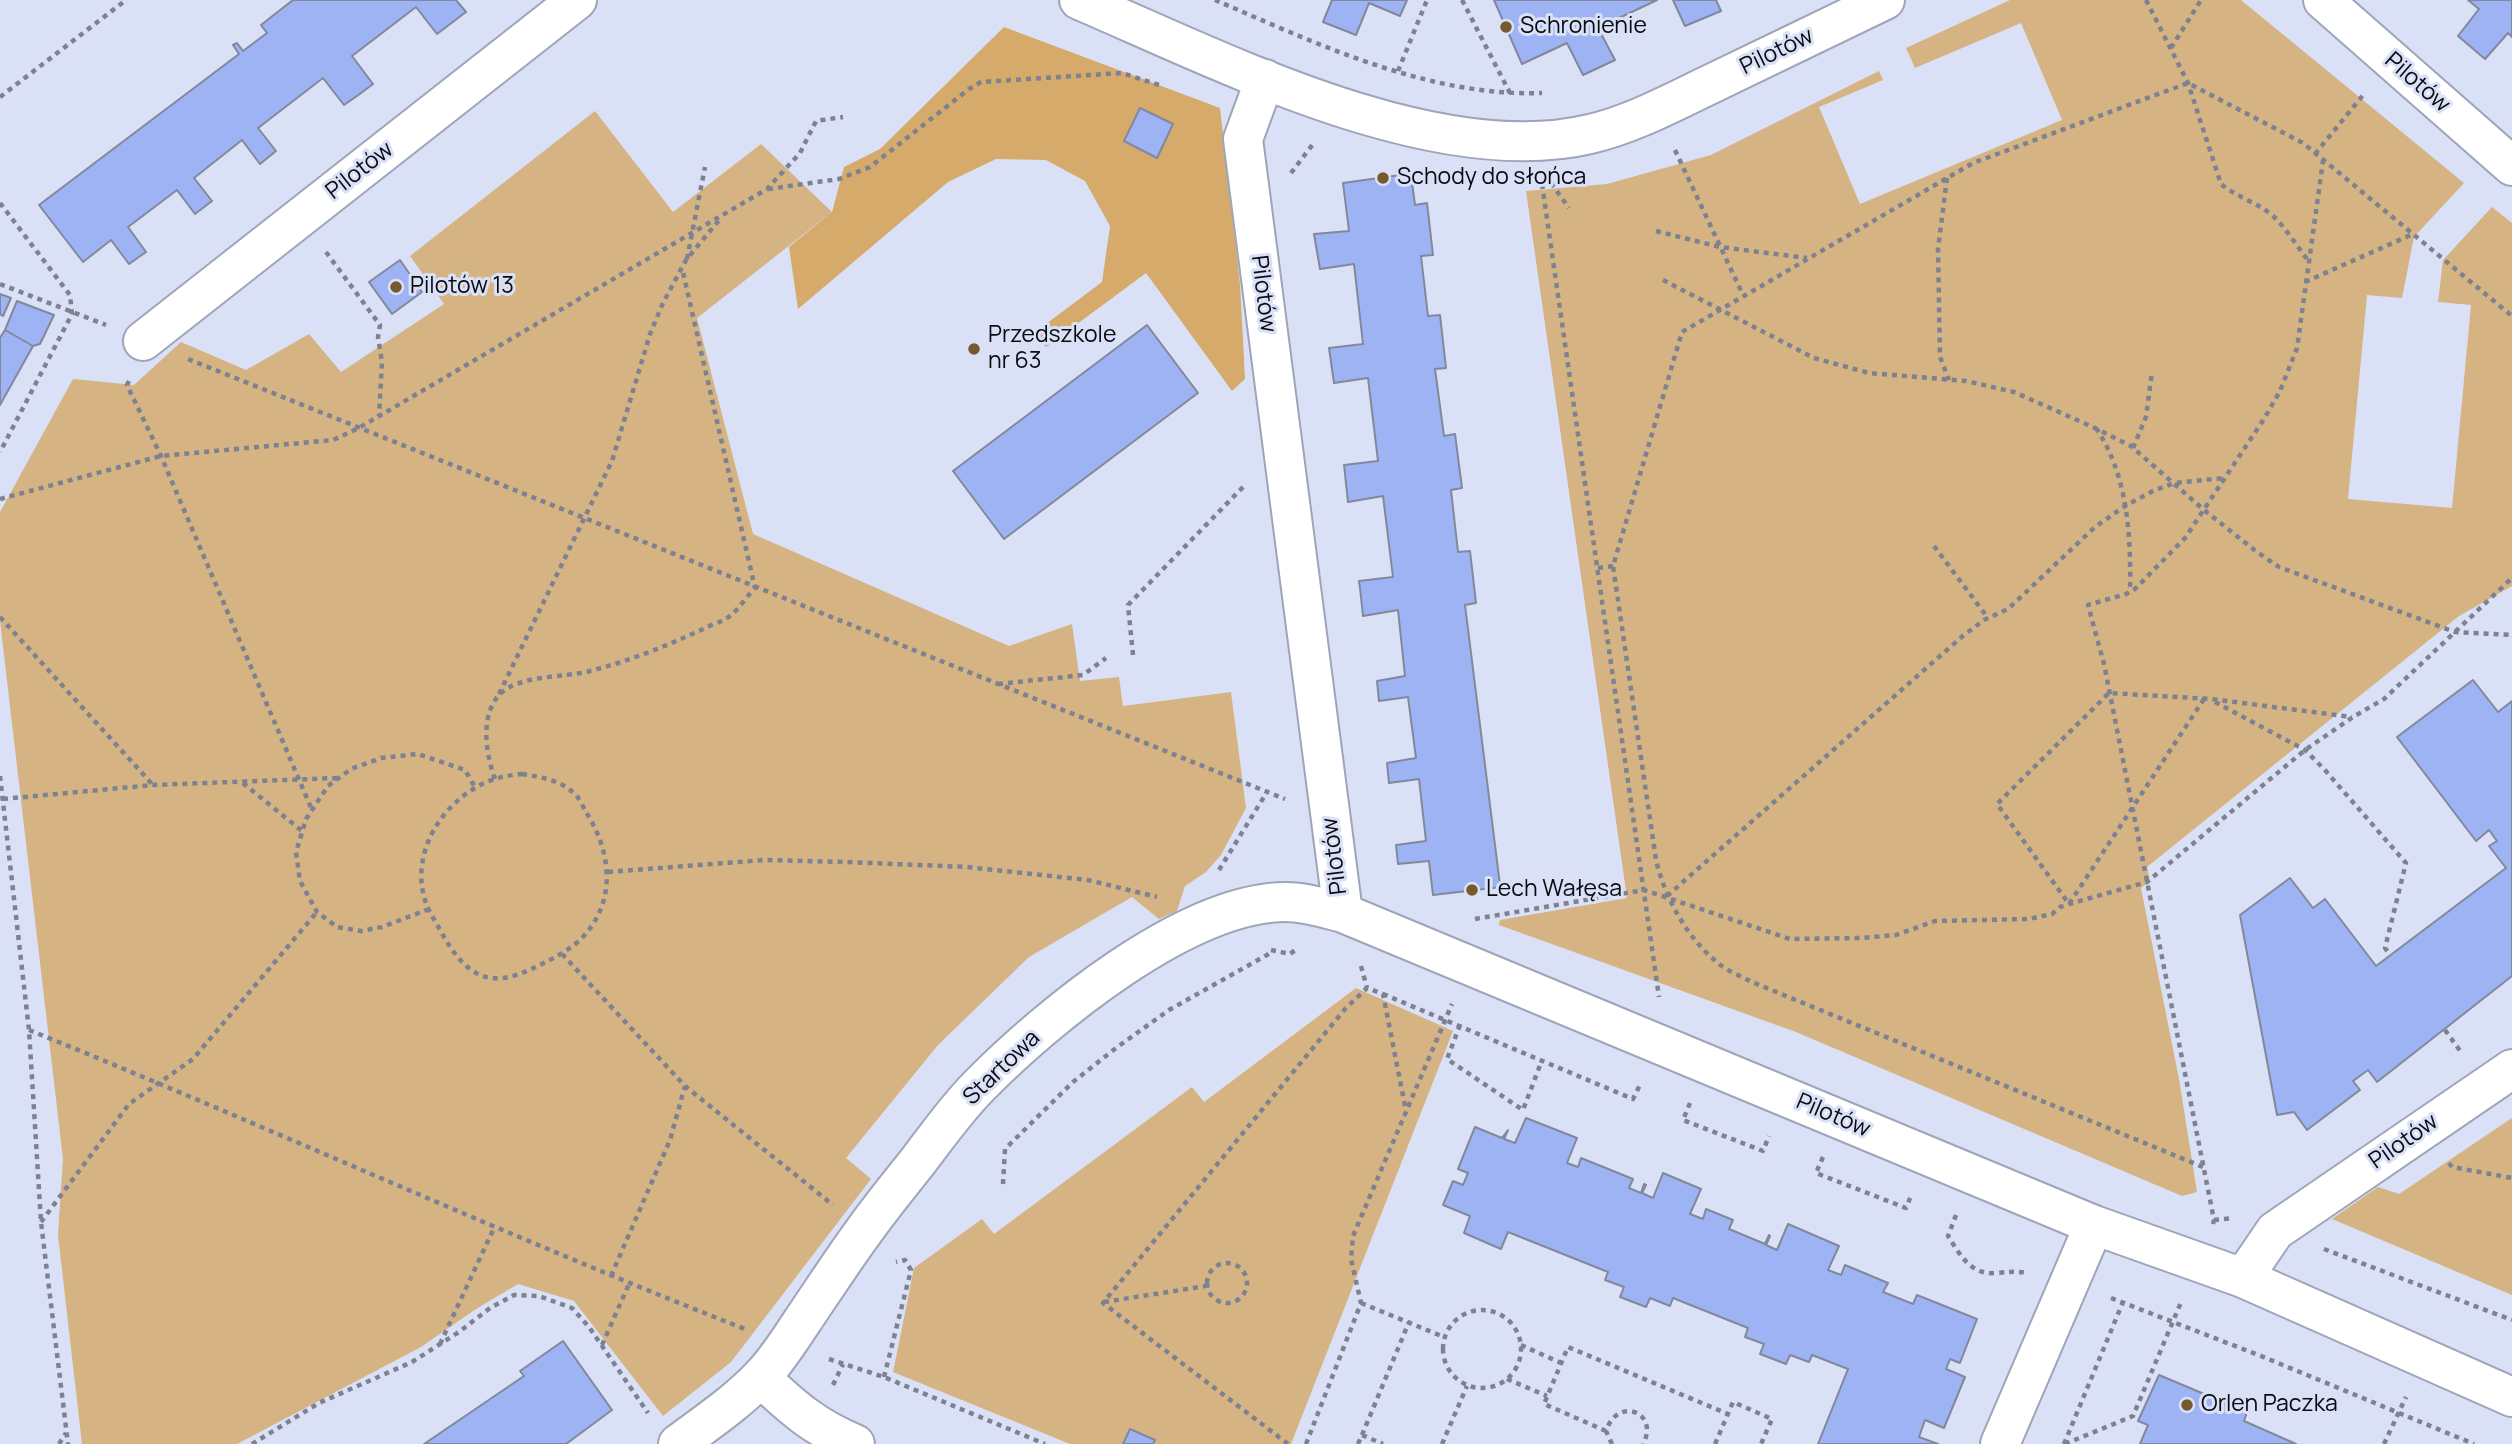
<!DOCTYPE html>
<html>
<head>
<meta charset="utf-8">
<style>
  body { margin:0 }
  canvas { display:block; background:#dae1f6 }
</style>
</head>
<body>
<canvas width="2512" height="1444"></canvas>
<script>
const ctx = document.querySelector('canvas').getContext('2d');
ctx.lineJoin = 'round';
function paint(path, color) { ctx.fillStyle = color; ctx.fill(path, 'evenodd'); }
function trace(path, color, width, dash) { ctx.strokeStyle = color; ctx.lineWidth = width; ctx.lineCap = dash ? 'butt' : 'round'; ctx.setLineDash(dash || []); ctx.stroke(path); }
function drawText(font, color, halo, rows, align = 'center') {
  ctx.font = font + ' Manrope,sans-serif'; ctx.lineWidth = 6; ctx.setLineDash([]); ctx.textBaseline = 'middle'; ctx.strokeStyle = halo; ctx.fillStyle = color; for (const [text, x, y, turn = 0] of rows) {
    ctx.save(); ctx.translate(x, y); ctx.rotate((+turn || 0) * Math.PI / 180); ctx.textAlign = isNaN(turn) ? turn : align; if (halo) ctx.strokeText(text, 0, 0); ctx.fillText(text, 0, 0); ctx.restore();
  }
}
paint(new Path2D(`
  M2010 0H2241L2464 183 2414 237 2402 298 2367 295 2348 499 2452 508 2471 305 2438 302 2443 260 2492 207 2512 223V586L2459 616 2147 867 2150 881 2141 888 2179 1079 2197 1192 2182 1196 1796 1032 1499 925 1500 920 1627 898 1526 191 1607 184 1711 155 1879 71 1883 80 1819 107 1860 204 2062 120 2021 23 1915 68 1906 48Z
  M595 111 673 212 761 144 832 212 697 318 753 534 1009 646 1072 624 1080 681 1119 677 1123 706 1231 692 1246 808 1221 855 1206 872 1185 886 1177 911 1159 919 1132 897 1029 957 938 1045 846 1158 871 1179 731 1362 663 1416 574 1301 518 1284 476 1309 421 1347 237 1444H82L58 1235 63 1159 0 621V512L73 379 134 385 181 342 246 370 309 334 341 372 444 304 410 256Z
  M1356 988 1453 1031 1291 1444H1070L893 1372 914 1268 982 1219 994 1234 1192 1087 1204 1102Z
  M2512 1118V1295L2332 1219 2378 1187 2399 1194Z`), '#d5b383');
paint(new Path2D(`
  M1004 27 1220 108 1240 284 1245 379 1232 391 1146 273 1046 347 1034 333 1102 282 1110 226 1085 181 1046 160 996 159 948 182 798 309 789 247 832 212 844 167 880 149Z`), '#d6aa6b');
const building = new Path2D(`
  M293 0H456L466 12 437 34 416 7 352 56 373 84 357 96 344 105 323 78 258 128 276 151 260 164 242 140 194 178 212 201 195 214 177 190 128 227 146 252 129 264 111 240 83 262 39 205 239 54 233 45 237 43 243 51 267 33 261 25Z
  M1332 0H1407L1400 16 1369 3 1356 35 1323 22Z
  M1494 0H1657L1598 28 1615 60 1583 75 1567 43 1522 64Z
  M1673 0H1716L1721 11 1685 26Z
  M2468 0H2512V37L2508 33 2485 59 2458 36 2479 9Z
  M1140 108 1173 124 1157 158 1124 141Z
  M1422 172 1411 175 1415 205 1427 203 1433 255 1421 256 1428 316 1440 315 1446 368 1435 369 1444 436 1455 434 1462 488 1451 490 1458 552 1470 551 1476 603 1465 605 1500 885 1510 886 1433 895 1429 861 1398 864 1396 845 1426 841 1419 779 1389 783 1387 763 1416 758 1408 697 1379 701 1377 681 1405 676 1398 610 1363 616 1360 588 1359 581 1393 577 1383 496 1348 502 1344 465 1378 461 1368 378 1334 383 1329 348 1363 344 1354 264 1320 269 1314 234 1349 231 1343 183Z
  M400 260 422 292 392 314 369 282Z
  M0 294 11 298 3 316 0 314Z
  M17 301 54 315 40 344 33 346 5 330Z
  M1147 325 1198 393 1004 539 953 471Z
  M5 330 33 346 0 405V338Z
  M2473 680 2498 712 2512 701V976L2377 1082 2368 1070 2353 1081 2360 1090 2307 1130 2294 1112 2277 1115 2240 915 2290 878 2313 908 2325 899 2376 966 2506 868 2489 846 2497 841 2489 830 2476 841 2397 737Z
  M1526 1118 1577 1138 1567 1163 1578 1167 1581 1158 1633 1179 1629 1188 1641 1193 1644 1184 1646 1185 1642 1193 1653 1198 1663 1173 1701 1189 1690 1214 1703 1219 1706 1209 1733 1220 1729 1229 1765 1244 1769 1235 1770 1236 1766 1245 1777 1250 1788 1224 1839 1246 1828 1270 1841 1275 1845 1265 1888 1283 1883 1292 1913 1304 1917 1295 1977 1319 1960 1363 1950 1359 1946 1369 1965 1377 1944 1428 1925 1420 1919 1437 1938 1444H1818L1848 1369 1812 1355 1809 1362 1790 1355 1786 1364 1760 1354 1764 1344 1745 1337 1748 1328 1673 1298 1670 1306 1650 1298 1646 1307 1620 1297 1624 1287 1605 1280 1608 1272 1508 1232 1501 1249 1464 1233 1470 1216 1443 1205 1453 1181 1463 1185 1468 1173 1458 1169 1475 1127 1502 1138 1508 1130 1504 1139 1515 1143Z
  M563 1341 612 1410 566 1444H424L524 1376 520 1371Z
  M2159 1375 2247 1412 2244 1421 2296 1444H2140L2148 1425 2138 1421Z
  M1130 1429 1155 1440 1153 1444H1123Z`);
paint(building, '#9eb3f3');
trace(building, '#82889b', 2);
const minor = new Path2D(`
  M1079 0C1220 60 1435 171 1590 134 1633 124 1673 102 1713 83 1770 55 1828 28 1885 0
  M2323 0 2512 166
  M1265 79 1243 139 1343 913
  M143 341 577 0
  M2243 1278 2275 1231 2512 1069
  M761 1378C793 1408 814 1427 855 1444
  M678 1444C706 1423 736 1403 760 1378 776 1362 789 1341 801 1323 822 1292 842 1261 864 1231 881 1207 900 1184 919 1160 938 1135 957 1108 979 1086 1046 1018 1186 902 1286 902 1305 902 1324 908 1343 913L2094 1225 2243 1278 2512 1397
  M2000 1444 2094 1225`);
trace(minor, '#9ea5b8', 42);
trace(new Path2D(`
  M1215 0C1318 44 1428 97 1542 93
  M1462 0 1512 97
  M2146 0 2188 83 2221 184C2236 197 2257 202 2273 216 2286 228 2296 245 2307 259
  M2171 48 2201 0
  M1398 71 1427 0
  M0 97 126 0
  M1675 150 1743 295
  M2315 154 2364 94
  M1291 173 1313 144
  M1947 178 1938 249 1940 357 1949 380
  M1551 183 1569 208
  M1542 184 1659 997
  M768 189 839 179 870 167 969 89 981 82 1122 73 1159 85
  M0 203 70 295 72 314 0 452
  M1656 231 1720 247 1807 258
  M326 252 380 325 378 337 382 362 379 416
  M687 259 705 167
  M1663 280 1814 358 1869 373 1966 381 2014 392 2095 428 2131 446 2204 510 2257 552 2279 567 2455 632 2512 635
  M2305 282 2413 234
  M0 284 106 325
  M188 359 1285 799
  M129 381 127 385 161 456 312 810
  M2096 428C2128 476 2131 535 2130 591
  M2133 448 2146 417 2152 372
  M0 499 161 456 333 440 357 429 767 189 800 153 816 121 843 117
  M1934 546 1988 618
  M1598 568 1613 566
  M0 617 152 784
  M1133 655 1128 605 1244 486
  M998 684 1083 675 1106 658
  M499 694 612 461 650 334 663 303 686 260 720 219
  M2204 699 2069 904 1997 804 2109 693 2211 699 2352 717
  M2215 702 2305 750 2324 769 2406 863 2385 948 2390 955
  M522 774C541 777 560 780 575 794 580 799 583 807 586 812 612 853 617 902 581 939 568 951 552 959 536 967 519 975 499 983 480 975 456 964 444 936 431 914 402 861 442 796 495 779 504 776 513 775 522 774Z
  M0 776 29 1030 41 1222 68 1444
  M495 779C486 754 480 718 498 696 517 674 565 678 590 671 629 661 664 647 701 630 710 625 722 622 730 616 739 609 747 596 755 588L682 268
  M243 783 302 831
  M3 799 153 785 337 778
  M1219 870 1267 792
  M608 872 764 860 846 862 967 867 1088 880 1157 897
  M1667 896 1964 635 1984 620 2008 609 2095 527 2125 506 2153 491 2174 483 2225 478
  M429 909 382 927 361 931 337 927 317 912 300 881 296 852 306 819 328 786 351 769 381 758 418 754 465 770 476 789
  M1475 919 1644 890 1790 939 1861 938 1896 935 1935 921 2029 919 2052 914 2060 907 2069 904 2147 882 2305 750 2353 717 2384 699 2512 578
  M1271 950 1290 954 1298 948
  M562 954 685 1086 833 1205
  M1361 966 1367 988
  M1383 994 1633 1099 1641 1083
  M1460 1025 1447 1059 1523 1110 1542 1060
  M29 1030C269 1127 504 1235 745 1329
  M2445 1030 2461 1052
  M1690 1103 1683 1120 1763 1151 1769 1136
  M1823 1157 1816 1173 1906 1208 1911 1196
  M2449 1163 2452 1167 2512 1178
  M2203 1167 1752 982C1741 976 1727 971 1718 963 1687 938 1665 898 1656 860L1613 566 1682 332 1973 163 2188 83 2303 143 2512 316
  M1003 1184 1005 1149 1073 1082 1116 1048 1169 1010 1274 951
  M1956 1215 1948 1236C1959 1253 1970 1275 1995 1273 2007 1272 2016 1271 2029 1273
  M2214 1220 2233 1218
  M41 1222 129 1104 193 1059 317 912
  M2213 1224 2214 1220 2104 664 2088 605 2126 594 2135 589 2185 538 2264 419 2280 391 2297 348 2323 161
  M2324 1249 2512 1320
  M1207 1283a20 20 0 1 1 40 0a20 20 0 1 1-40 0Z
  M611 1276 670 1140 685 1086
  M2111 1298 2261 1356 2474 1444
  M1104 1302 1206 1286
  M1361 1303 1444 1337
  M1443 1349a39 39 0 1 1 78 0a39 39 0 1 1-78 0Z
  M440 1344 494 1228
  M602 1345 629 1284
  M1521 1345 1561 1363
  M829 1359 884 1377 1045 1444
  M884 1377 911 1270 905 1260 896 1262
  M1507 1379 1547 1396
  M833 1385 843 1364
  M1606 1431 1544 1404 1568 1347 1728 1414
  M1362 1435 1409 1322
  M59 1444 66 1433
  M252 1444 319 1403 412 1362 459 1332 490 1308 514 1295 539 1296 572 1308 589 1327 648 1413
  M1288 1444 1103 1303 1345 1009 1367 988 1383 994 1406 1111
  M1306 1444 1361 1303 1351 1259 1353 1236 1452 1004
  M1358 1444 1362 1435 1383 1444
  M1442 1444 1467 1386
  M1612 1444 1606 1431C1618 1395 1660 1413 1643 1444
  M1715 1444 1733 1402 1772 1419 1761 1444
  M2064 1444 2123 1302
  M2065 1444 2133 1416 2182 1300
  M2384 1444 2406 1397`), '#7d8291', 4.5, [5, 5]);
trace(minor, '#fff', 38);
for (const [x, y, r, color] of [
  [1506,27,7,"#76592d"],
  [1383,178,7,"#76592d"],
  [396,287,7,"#76592d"],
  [974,349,7,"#76592d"],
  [1472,890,7,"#76592d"],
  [2187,1405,7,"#76592d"]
]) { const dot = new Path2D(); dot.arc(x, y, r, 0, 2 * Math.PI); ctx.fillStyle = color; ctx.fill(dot); trace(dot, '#dae1f6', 2.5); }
drawText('23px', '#090b12', '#dae1f6', [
  ["Schronienie",1520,27],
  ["Schody do słońca",1397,178],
  ["Pilotów 13",410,287],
  ["Przedszkole",988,336],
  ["nr 63",988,362],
  ["Lech Wałęsa",1486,890],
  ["Orlen Paczka",2201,1405]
], 'left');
drawText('23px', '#090b12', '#dae1f6', [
  ["Pilotów",1777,52,-26],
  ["Pilotów",2417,83,41],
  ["Pilotów",360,171,-38],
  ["Pilotów",1263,294,83],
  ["Pilotów",1335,856,-97],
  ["Startowa",1002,1068,-44],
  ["Pilotów",1833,1116,23],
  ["Pilotów",2404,1142,-35]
]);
</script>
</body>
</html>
